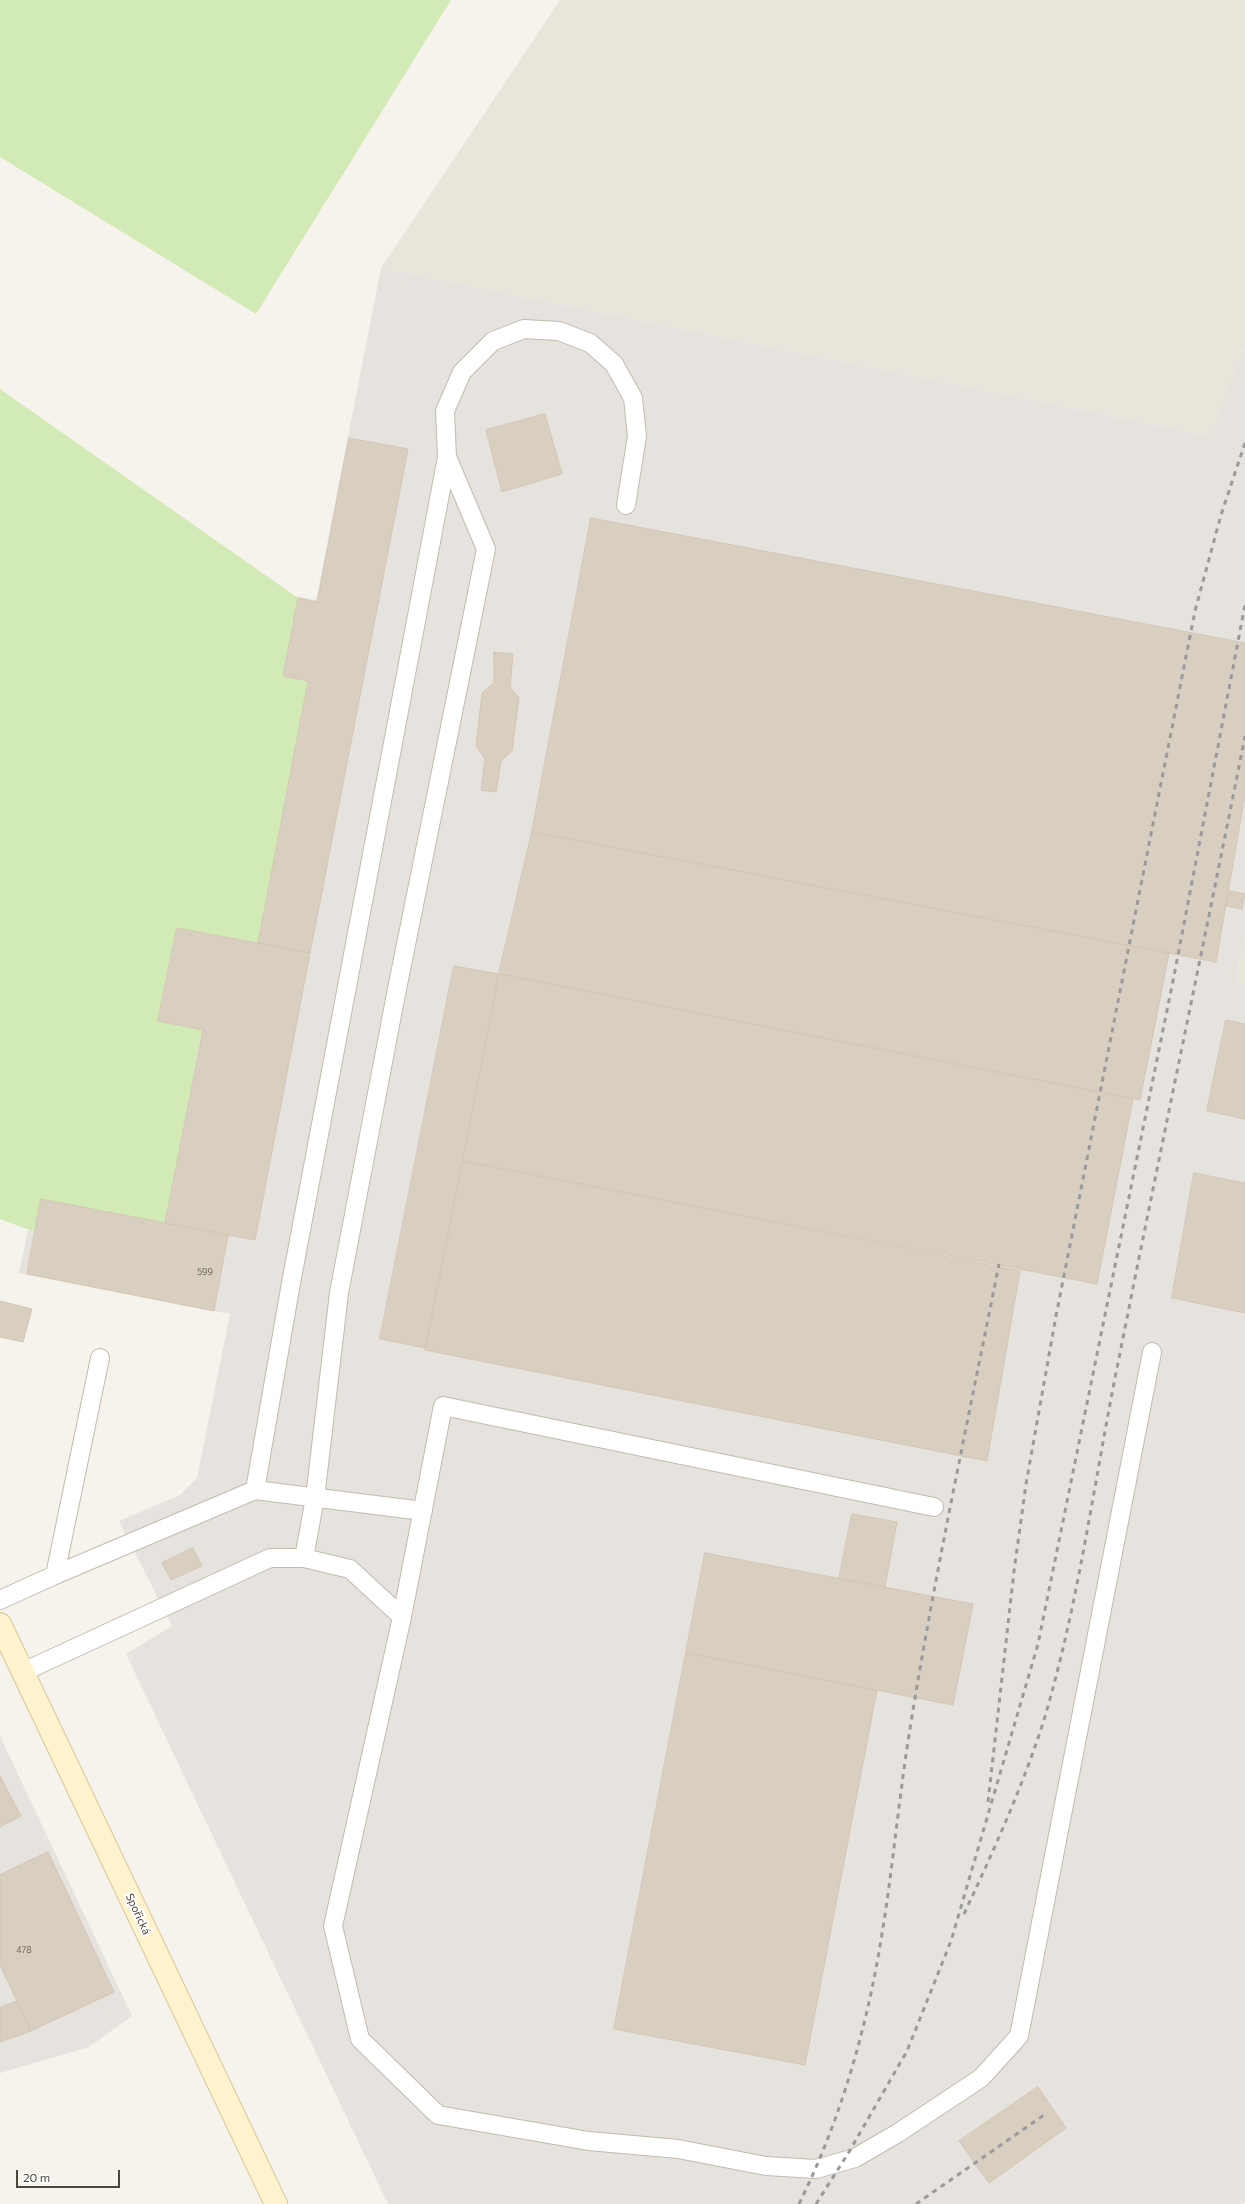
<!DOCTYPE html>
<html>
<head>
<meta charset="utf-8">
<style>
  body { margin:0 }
  #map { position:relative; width:1245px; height:2204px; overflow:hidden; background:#f6f3ec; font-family:Commissioner,sans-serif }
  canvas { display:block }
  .scale { position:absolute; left:16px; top:2170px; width:104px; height:18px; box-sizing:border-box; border:2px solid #4b4439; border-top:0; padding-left:5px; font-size:12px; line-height:14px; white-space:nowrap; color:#4b4439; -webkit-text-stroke:3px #fff; paint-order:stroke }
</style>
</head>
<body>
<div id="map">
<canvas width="1245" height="2204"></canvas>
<div class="scale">20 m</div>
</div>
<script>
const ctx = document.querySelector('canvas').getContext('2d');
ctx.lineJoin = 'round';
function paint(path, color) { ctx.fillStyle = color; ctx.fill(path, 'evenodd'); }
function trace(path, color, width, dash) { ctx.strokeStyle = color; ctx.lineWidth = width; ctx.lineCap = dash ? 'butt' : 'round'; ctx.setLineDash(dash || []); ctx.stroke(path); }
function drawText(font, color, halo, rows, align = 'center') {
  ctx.font = font + ' Commissioner,sans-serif'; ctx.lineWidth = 4; ctx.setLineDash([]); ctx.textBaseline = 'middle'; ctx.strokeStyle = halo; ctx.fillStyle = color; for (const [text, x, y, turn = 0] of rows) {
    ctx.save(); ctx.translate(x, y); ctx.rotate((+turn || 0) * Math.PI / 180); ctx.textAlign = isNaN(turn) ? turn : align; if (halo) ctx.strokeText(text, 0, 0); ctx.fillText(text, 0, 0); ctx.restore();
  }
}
paint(new Path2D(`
  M560 0H1245V346L1212 436 381 268Z
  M1245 934V984L1235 982Z`), '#eae5da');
paint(new Path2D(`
  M381 268 1211 436 1245 346V934L1235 982 1245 984V2202L1240 2204H388L126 1654 172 1626 119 1521 180 1495 197 1478 230 1314 19 1273 28 1230 35 1232 41 1199 165 1223 159 1017 177 928 258 943 308 681 283 676 298 598 295 596 316 600Z
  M0 1736 132 2016 89 2047 0 2073Z`), '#e6e2dd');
paint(new Path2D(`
  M0 0H451L256 314 0 157Z
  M0 389 298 598 283 676 308 681 258 943 177 928 158 1021 202 1029 165 1223 42 1199 35 1232 0 1219Z`), '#d2eab5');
const building = new Path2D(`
  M545 414 562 474 502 492 486 430Z
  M349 438 408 449 310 953 258 943 308 681 283 676 298 598 317 602Z
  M591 518 1245 643V795L1216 962 532 832Z
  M494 652 513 654 510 687 519 698 512 751 501 761 496 792 481 790 485 759 476 746 482 693 494 683Z
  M532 832 1169 953 1140 1100 499 974Z
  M1230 891 1245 894 1242 909 1226 906Z
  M177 928 310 953 255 1240 165 1223 203 1030 158 1021Z
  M454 966 499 974 426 1348 380 1339Z
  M499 974 1133 1099 1097 1284 463 1161Z
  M1226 1020 1245 1024V1119L1207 1111Z
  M463 1161 1020 1271 987 1461 425 1350Z
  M1194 1173 1245 1183V1313L1172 1298Z
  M41 1199 228 1235 214 1311 27 1274Z
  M0 1301 32 1309 23 1342 0 1337Z
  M852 1514 897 1522 885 1587 839 1579Z
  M193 1548 202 1566 171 1580 162 1563Z
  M705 1553 973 1604 953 1705 686 1653Z
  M686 1653 877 1690 805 2065 614 2029Z
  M0 1776 21 1816 0 1827Z
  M48 1852 114 1992 31 2031 0 1965V1875Z
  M17 2001 31 2031 0 2042V2008Z
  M1038 2087 1066 2128 989 2183 959 2141Z`);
paint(building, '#d8cfc1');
trace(building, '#d3c7b4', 1);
const lane = new Path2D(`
  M255 1490 291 1283 447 457 445 411 462 372 493 341 524 329 559 331 590 343 614 364 633 398 637 436 626 505
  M304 1558 315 1498 339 1293 396 994 486 549 447 457
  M55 1575 255 1490 423 1511
  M0 1600 55 1575 100 1358
  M402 1617 443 1406 934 1507
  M23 1672 270 1558H304L350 1569 402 1617 333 1926 360 2039 438 2115 589 2141 678 2149 766 2166 816 2169 855 2158 898 2133 981 2078 1019 2036 1152 1352`);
const secondary = new Path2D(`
  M0 1624 276 2204`);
trace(lane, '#c2bbae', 20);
trace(secondary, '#d6c79b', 24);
trace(lane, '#fff', 18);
trace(secondary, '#fff3cd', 22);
trace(new Path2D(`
  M988 1802 1014 1571 1026 1484 1056 1316 1195 611 1221 515 1245 443
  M964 1914C993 1852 1022 1788 1043 1723 1079 1604 1094 1480 1119 1358 1160 1151 1204 944 1245 736
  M799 2204C839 2123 865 2035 880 1946 892 1876 898 1805 909 1735 934 1577 968 1421 999 1264
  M816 2204 849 2152 907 2051 951 1941 1038 1644 1174 976 1245 605
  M916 2204 1044 2115`), '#9a9a9a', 3, [5, 5]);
drawText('9px', '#6e675b', null, [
  ["599",205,1272],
  ["478",24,1950]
]);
drawText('11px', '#4b4439', '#fff', [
  ["Spořická",138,1914,65]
]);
</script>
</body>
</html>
